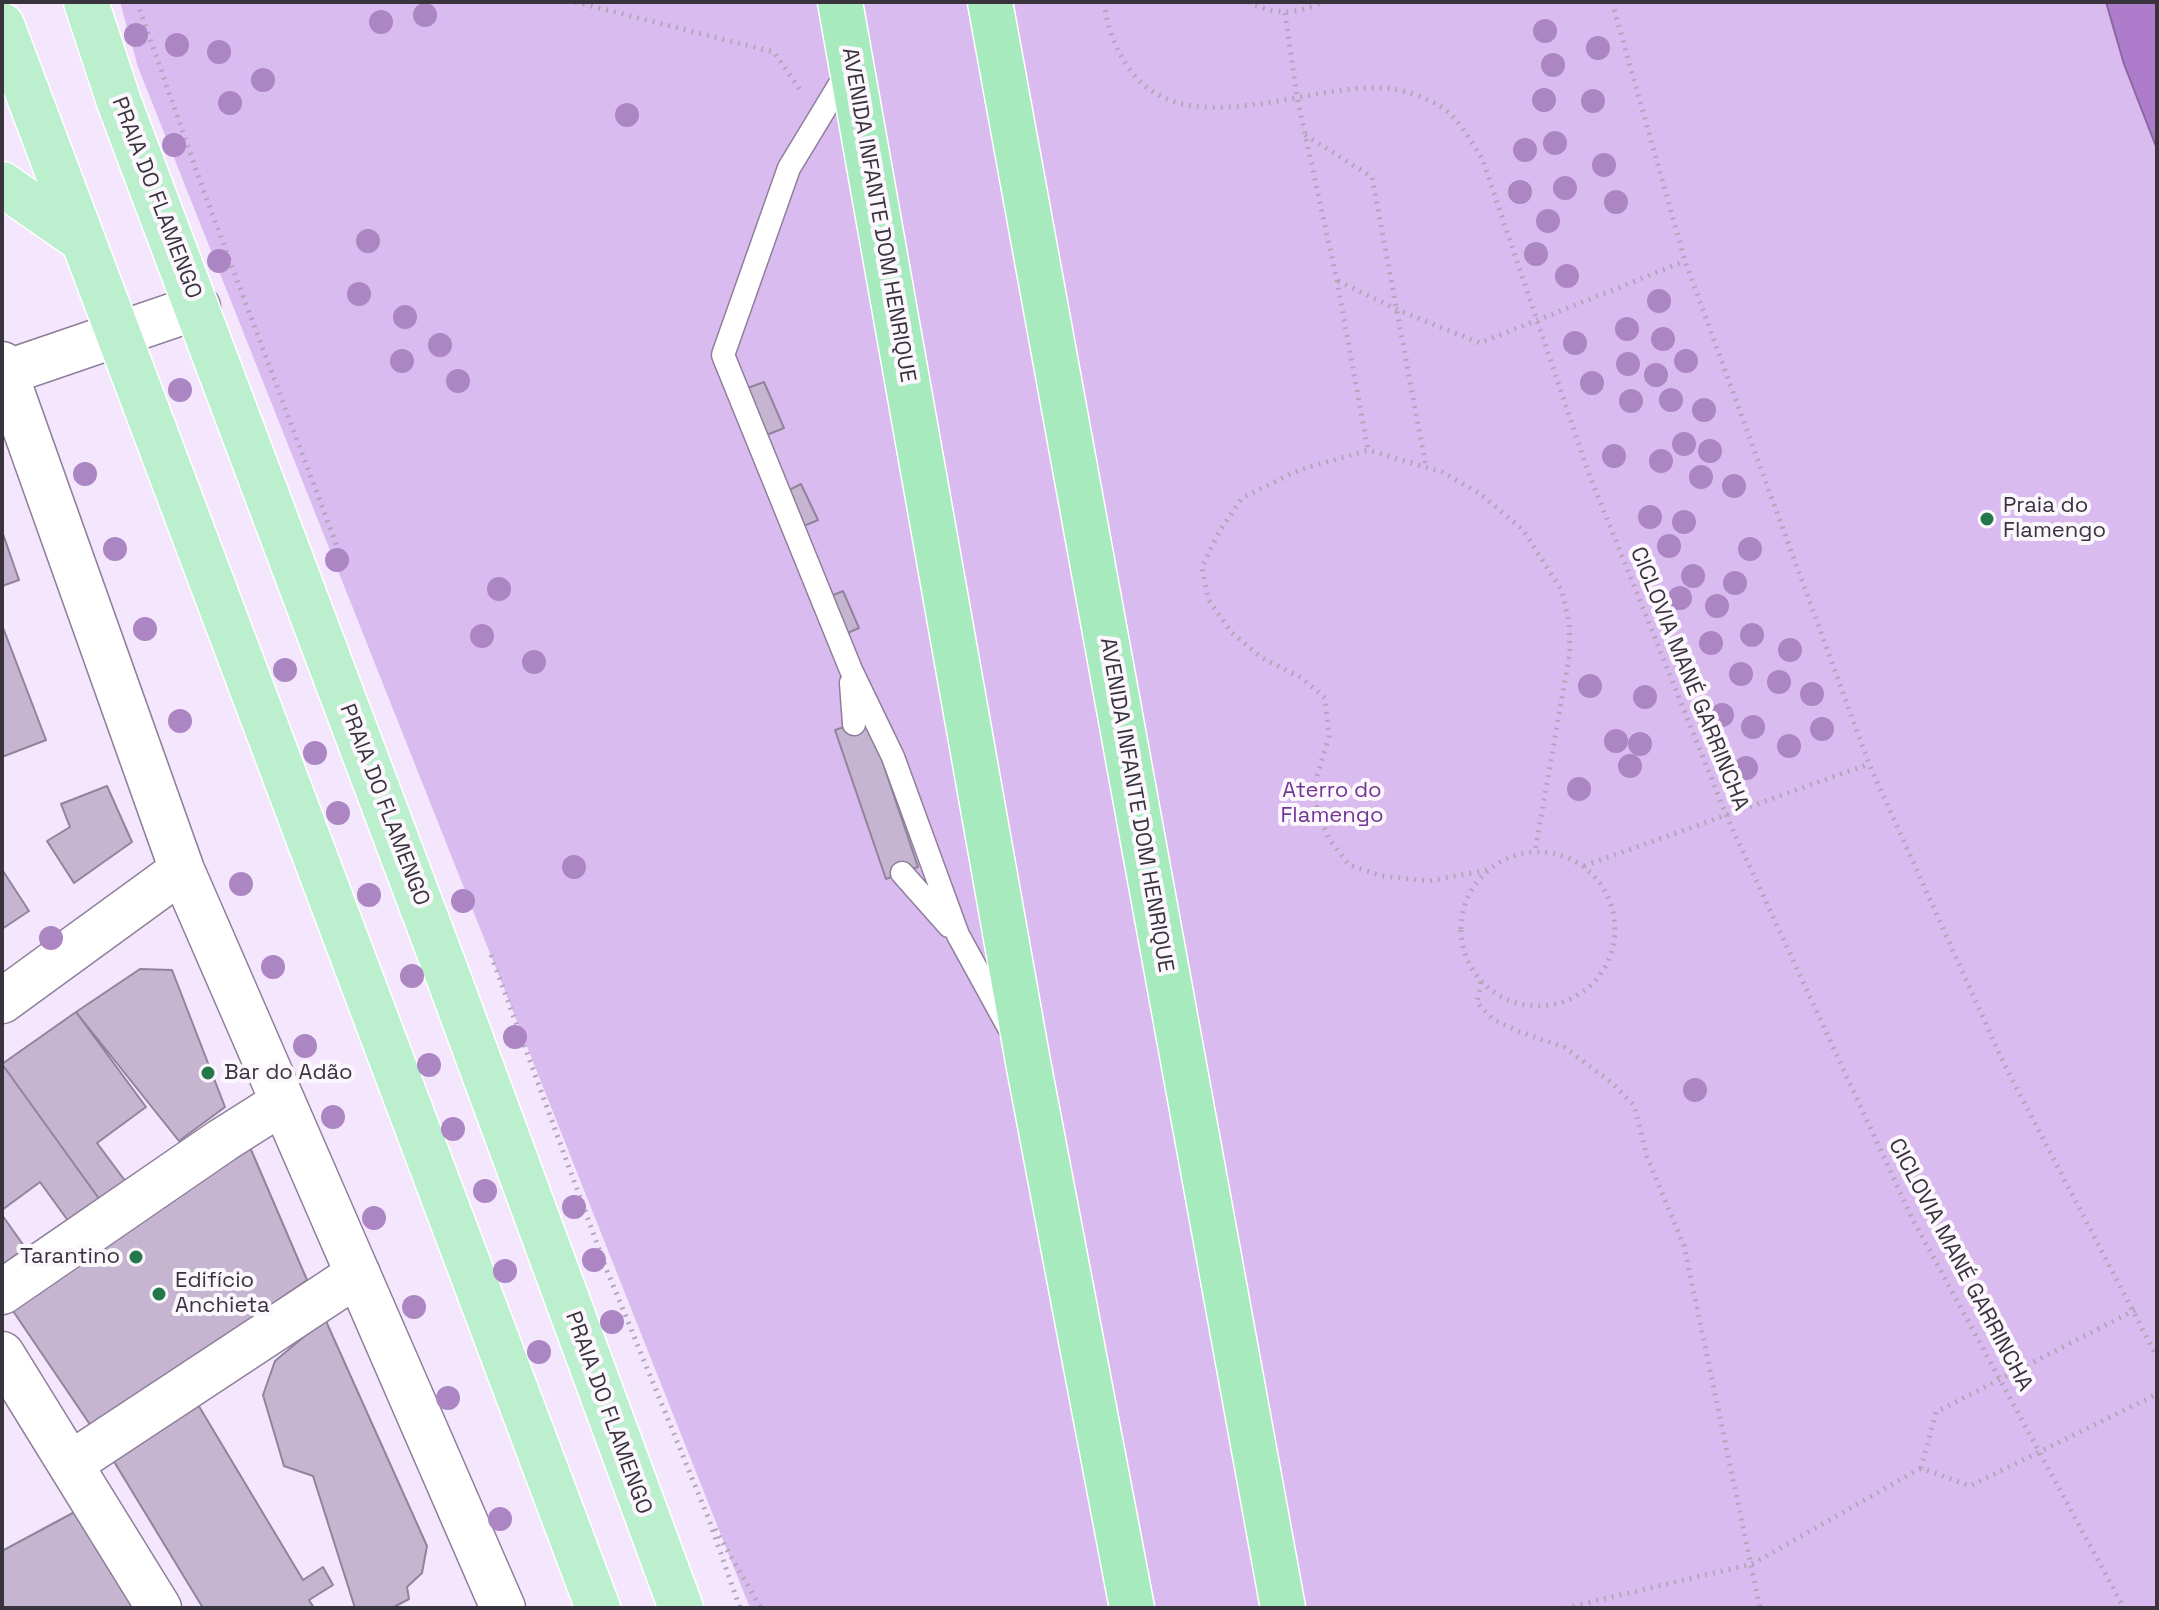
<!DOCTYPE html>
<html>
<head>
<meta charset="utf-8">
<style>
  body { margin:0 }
  #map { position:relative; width:2159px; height:1610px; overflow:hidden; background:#f3e6fd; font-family:"Space Grotesk",sans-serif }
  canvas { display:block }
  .frame { position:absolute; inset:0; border:4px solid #39333e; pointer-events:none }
</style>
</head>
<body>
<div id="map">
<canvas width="2159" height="1610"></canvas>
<div class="frame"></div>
</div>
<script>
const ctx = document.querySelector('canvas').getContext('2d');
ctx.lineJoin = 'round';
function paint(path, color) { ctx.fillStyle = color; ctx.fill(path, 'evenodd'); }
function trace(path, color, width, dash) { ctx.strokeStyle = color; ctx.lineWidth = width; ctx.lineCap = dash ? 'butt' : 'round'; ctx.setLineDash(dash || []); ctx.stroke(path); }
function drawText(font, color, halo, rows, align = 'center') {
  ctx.font = font + ' "Space Grotesk",sans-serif'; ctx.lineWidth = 8; ctx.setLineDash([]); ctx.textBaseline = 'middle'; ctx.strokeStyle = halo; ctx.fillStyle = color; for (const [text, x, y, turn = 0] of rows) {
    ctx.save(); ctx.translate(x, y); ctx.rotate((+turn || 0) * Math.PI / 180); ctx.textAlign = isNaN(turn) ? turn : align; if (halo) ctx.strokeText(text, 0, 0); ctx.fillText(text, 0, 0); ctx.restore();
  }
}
paint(new Path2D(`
  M120 2H2106L2124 64 2157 149V1608H750L138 67Z`), '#dabbf0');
const water = new Path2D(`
  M2106 2H2157V149L2124 64Z`);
paint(water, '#ad7dcc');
trace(water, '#8a67a1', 2);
const building = new Path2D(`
  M764 382 784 428 764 436 745 389Z
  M801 484 818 520 799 528 783 493Z
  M2 531 19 580 2 586Z
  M843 591 859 628 843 635 826 598Z
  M2 625 46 740 2 757Z
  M868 719 918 867 886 879 835 730Z
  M107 786 132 842 74 883 47 841 70 827 61 804Z
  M3 871 29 911 2 929V872Z
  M140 969 172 970 225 1107 179 1141 76 1012Z
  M76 1012 146 1107 97 1143 126 1182 100 1200 2 1064Z
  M2 1064 100 1200 69 1222 40 1182 2 1210Z
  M246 1138 307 1280 93 1429 11 1308Z
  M2 1215 29 1253 2 1272Z
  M325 1319 427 1546 422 1573 407 1587 409 1599 392 1608H355L313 1476 284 1466 263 1395 275 1361Z
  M197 1403 303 1580 323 1567 333 1585 309 1600 314 1608H203L110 1455Z
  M82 1508 137 1608H2V1551Z`);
paint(building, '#c5b5d1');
trace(building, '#92839d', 2);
const service = new Path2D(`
  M849 69 789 168 723 355 851 670 893 757 958 935 1009 1028
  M851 683 854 724
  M902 873 949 926`);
const minor = new Path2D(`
  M2 364 182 870 503 1608
  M2 374 198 307
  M2 1001 182 870
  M2 1292 223 1140 283 1102
  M2 1354 159 1608
  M70 1464 358 1274`);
const primary = new Path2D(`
  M86 2 119 102 449 979 681 1608
  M2 25 598 1608
  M2 184 82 240`);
const trunk = new Path2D(`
  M840 2 1028 1062 1132 1608
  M990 2 1283 1608`);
trace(service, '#8f7f9a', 25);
trace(minor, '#8f7f9a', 47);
trace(primary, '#fff', 47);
trace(trunk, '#fff', 47);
trace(new Path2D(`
  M137 2 204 192 341 557
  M575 2 774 52 800 90
  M1104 2C1107 27 1115 49 1130 70 1188 148 1314 78 1394 89 1407 91 1428 99 1440 106 1458 117 1470 140 1482 158L1589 474 1727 817 1911 1216 2124 1608
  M1248 2C1273 15 1297 15 1322 2
  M1612 2 1685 261 1869 764 2004 1064 2157 1357
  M1285 13 1297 97 1337 281 1368 450
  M1305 135 1372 177 1426 467
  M1338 281 1398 310 1480 343 1685 261
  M1461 929a77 77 0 1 1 154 0a77 77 0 1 1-154 0Z
  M1584 866 1869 764
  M1487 870 1429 881 1382 876 1349 865 1329 839 1317 810 1314 786 1329 736 1325 698 1302 678 1262 658 1231 632 1208 599 1202 567 1219 532 1242 498 1299 470 1368 450 1442 472 1479 493 1523 530 1562 591 1569 623 1570 652 1535 851
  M491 955 606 1268 708 1517 740 1608
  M1481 982 1477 1003 1493 1019 1517 1031 1564 1047 1612 1083 1634 1105 1647 1157 1684 1246 1760 1608
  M2135 1310 1936 1412 1921 1468 1970 1486 2157 1394
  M715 1529 761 1608
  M1565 1608 1752 1564 1921 1468`), '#b2a7ba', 5, [2, 6]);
trace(service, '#fff', 22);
trace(minor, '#fff', 44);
trace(primary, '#bcefce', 44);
trace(trunk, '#a6eabe', 44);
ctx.fillStyle = '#ac85c3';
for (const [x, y] of [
  [425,15],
  [381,22],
  [1545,31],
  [136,35],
  [177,45],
  [1598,48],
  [219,52],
  [1553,65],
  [263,80],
  [1544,100],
  [1593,101],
  [230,103],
  [627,115],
  [1555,143],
  [174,145],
  [1525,150],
  [1604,165],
  [1565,188],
  [1520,192],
  [1616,202],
  [1548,221],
  [368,241],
  [1536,254],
  [219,261],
  [1567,276],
  [359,294],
  [1659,301],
  [405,317],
  [1627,329],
  [1663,339],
  [1575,343],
  [440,345],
  [402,361],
  [1686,361],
  [1628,364],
  [1656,375],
  [458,381],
  [1592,383],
  [180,390],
  [1671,400],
  [1631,401],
  [1704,410],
  [1684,444],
  [1710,451],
  [1614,456],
  [1661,461],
  [85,474],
  [1701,477],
  [1734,486],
  [1650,517],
  [1684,522],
  [1669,546],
  [115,549],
  [1750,549],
  [337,560],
  [1693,576],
  [1735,583],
  [499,589],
  [1680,598],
  [1717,606],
  [145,629],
  [1752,635],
  [482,636],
  [1711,643],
  [1790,650],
  [534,662],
  [285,670],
  [1741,674],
  [1779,682],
  [1590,686],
  [1812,694],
  [1645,697],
  [1722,715],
  [180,721],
  [1753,727],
  [1822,729],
  [1616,741],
  [1640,744],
  [1789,746],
  [315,753],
  [1630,766],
  [1746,768],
  [1579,789],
  [338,813],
  [574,867],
  [241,884],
  [369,895],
  [463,901],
  [51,938],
  [273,967],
  [412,976],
  [515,1037],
  [305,1046],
  [429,1065],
  [1695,1090],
  [333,1117],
  [453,1129],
  [485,1191],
  [574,1207],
  [374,1218],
  [594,1260],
  [505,1271],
  [414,1307],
  [612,1322],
  [539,1352],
  [448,1398],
  [500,1519]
]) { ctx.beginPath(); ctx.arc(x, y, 12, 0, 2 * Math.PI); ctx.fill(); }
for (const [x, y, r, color] of [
  [1987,519,8,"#247748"],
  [208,1073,8,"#247748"],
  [136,1257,8,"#247748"],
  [159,1294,8,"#247748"]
]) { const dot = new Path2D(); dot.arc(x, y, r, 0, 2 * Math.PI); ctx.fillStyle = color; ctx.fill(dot); trace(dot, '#fbf7fd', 3); }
drawText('22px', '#39333e', '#fbf7fd', [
  ["PRAIA DO FLAMENGO",156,198,69],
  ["AVENIDA INFANTE DOM HENRIQUE",878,215,80],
  ["CICLOVIA MANÉ GARRINCHA",1689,679,68],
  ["PRAIA DO FLAMENGO",384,805,69],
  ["AVENIDA INFANTE DOM HENRIQUE",1136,805,80],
  ["CICLOVIA MANÉ GARRINCHA",1960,1265,62],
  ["PRAIA DO FLAMENGO",608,1413,70]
]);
drawText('22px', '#39333e', '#fbf7fd', [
  ["Praia do",2003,506],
  ["Flamengo",2003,531],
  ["Bar do Adão",224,1073],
  ["Tarantino",120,1257,"right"],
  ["Edifício",175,1281],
  ["Anchieta",175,1306]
], 'left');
drawText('22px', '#723694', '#fbf7fd', [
  ["Aterro do",1332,791],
  ["Flamengo",1332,816]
]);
</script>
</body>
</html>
